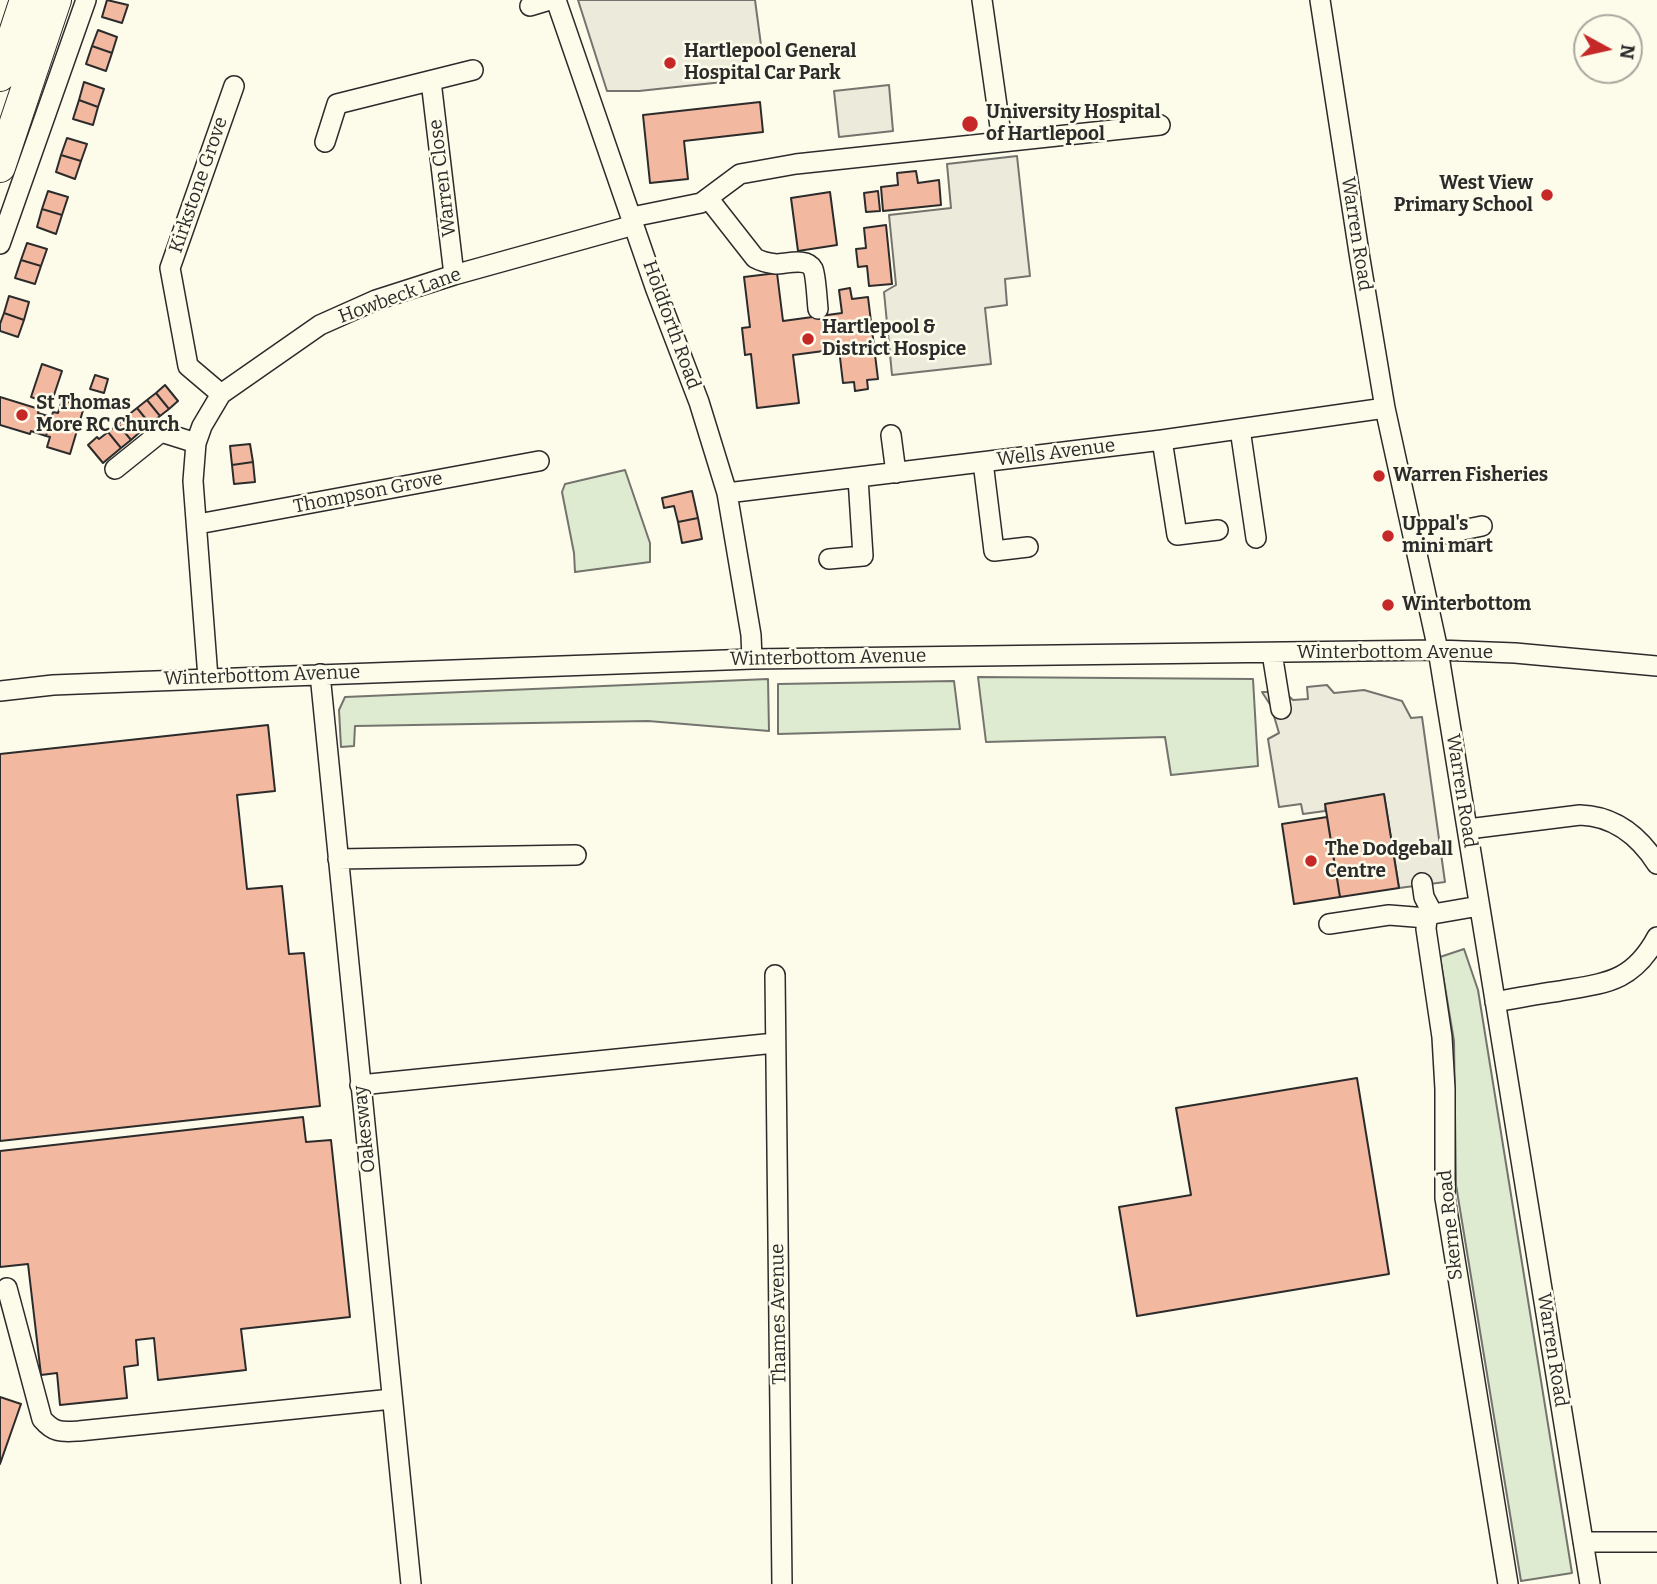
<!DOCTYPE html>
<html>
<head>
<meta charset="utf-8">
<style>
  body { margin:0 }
  #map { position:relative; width:1657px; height:1584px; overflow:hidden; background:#fdfbea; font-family:Bitter,serif }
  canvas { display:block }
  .north { position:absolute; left:1573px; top:14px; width:70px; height:70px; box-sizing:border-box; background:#fdfbea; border:2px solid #a9a89e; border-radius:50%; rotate:98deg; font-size:19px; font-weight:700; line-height:28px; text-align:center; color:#2b2b2b }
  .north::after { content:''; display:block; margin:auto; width:24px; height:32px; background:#c62828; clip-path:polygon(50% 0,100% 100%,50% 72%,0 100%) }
</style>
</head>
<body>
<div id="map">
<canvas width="1657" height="1584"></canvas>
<div class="north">N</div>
</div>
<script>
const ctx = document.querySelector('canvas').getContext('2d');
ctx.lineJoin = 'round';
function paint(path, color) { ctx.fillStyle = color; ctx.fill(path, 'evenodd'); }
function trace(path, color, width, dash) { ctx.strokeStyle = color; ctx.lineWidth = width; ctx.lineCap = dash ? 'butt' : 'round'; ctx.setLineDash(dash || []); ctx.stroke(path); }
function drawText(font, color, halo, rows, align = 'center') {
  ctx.font = font + ' Bitter,serif'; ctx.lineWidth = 5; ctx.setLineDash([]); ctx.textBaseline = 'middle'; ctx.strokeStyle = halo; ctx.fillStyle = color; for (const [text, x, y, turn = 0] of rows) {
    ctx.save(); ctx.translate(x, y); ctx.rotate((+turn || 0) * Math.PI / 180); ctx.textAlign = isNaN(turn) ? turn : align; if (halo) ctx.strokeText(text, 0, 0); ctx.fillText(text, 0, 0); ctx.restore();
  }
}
const green = new Path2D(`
  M625 470 650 543V562L575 572 574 553 562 492 565 484Z
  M978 677 1253 679 1258 766 1171 775 1165 737 986 742Z
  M768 679 769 731 648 721 355 726 354 746 341 747 339 710 345 697Z
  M954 681 960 729 778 734V684Z
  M1464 949 1478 990 1572 1573 1521 1581 1456 1185 1454 1041 1440 957Z`);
paint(green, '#deebd1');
trace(green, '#74746e', 2);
const parking = new Path2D(`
  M578 0H755L761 45 723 82 639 91H607Z
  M889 85 893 131 839 137 834 91Z
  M1017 156 1030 276 1005 279 1007 305 985 308 991 364 892 375 884 292 896 285 889 215 951 208 947 164Z
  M1327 685 1334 693 1364 690 1402 701 1411 718 1422 717 1445 882 1399 888 1384 795 1326 804 1325 811 1303 814 1301 804 1279 807 1268 739 1279 733 1271 706 1262 692H1284L1293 700 1308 699 1307 687Z`);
paint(parking, '#eceadb');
trace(parking, '#74746e', 2);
const building = new Path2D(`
  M107 0 128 5 122 23 102 17Z
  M98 30 117 37 112 53 92 46Z
  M92 46 112 53 106 71 86 64Z
  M84 82 104 89 98 107 79 100Z
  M79 100 98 107 93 125 73 119Z
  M760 102 763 132 684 141 688 179 650 183 643 115Z
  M67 138 87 144 81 161 61 155Z
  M61 155 81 161 75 179 56 172Z
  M916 171 918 183 939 180 941 205 883 211 881 187 898 185 897 173Z
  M48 191 68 197 62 215 42 209Z
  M878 191 880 211 866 212 864 193Z
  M830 192 837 245 798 251 791 198Z
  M42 209 62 215 56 234 37 227Z
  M886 225 892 284 869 286 867 266 858 267 856 249 866 248 864 228Z
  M27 243 47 249 41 266 21 260Z
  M21 260 41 266 35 284 15 278Z
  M777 273 783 321 842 313 839 290 850 288 852 299 868 297 878 379 867 380 868 389 855 391 854 382 843 383 839 349 793 355 799 403 757 408 751 354 745 355 742 328 750 327 744 277Z
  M9 296 29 302 24 320 4 313Z
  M4 313 24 320 18 337 0 331V324Z
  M42 364 62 371 51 404 31 397Z
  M95 375 108 379 104 393 90 389Z
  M165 385 178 401 169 409 156 393Z
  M156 393 169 409 160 416 147 400Z
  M0 397 39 409 38 413 51 417 46 436 31 431 30 434 0 425Z
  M62 400 84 407 70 454 47 447 50 437 46 436 53 412 58 413Z
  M147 400 160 416 150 424 137 408Z
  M137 408 150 424 140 432 127 416Z
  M127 416 140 432 131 440 118 424Z
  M118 424 131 440 121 448 108 432Z
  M108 432 121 448 103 463 88 445 97 437 99 439Z
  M250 444 253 462 232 465 230 446Z
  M253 462 255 482 234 484 232 465Z
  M692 491 698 518 678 522 674 506 664 508 662 498Z
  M698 518 702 539 682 543 678 522Z
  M268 725 275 791 237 795 247 889 282 886 289 954 304 953 320 1106 0 1141V754Z
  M1384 794 1399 888 1340 897 1325 804Z
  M1327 817 1340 897 1294 904 1282 824Z
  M1357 1078 1389 1274 1137 1316 1119 1207 1191 1195 1176 1108Z
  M303 1117 306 1142 331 1140 350 1317 241 1329 246 1370 158 1380 154 1338 136 1340 138 1365 124 1367 127 1398 60 1405 57 1373 41 1375 28 1264 0 1267V1151Z
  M0 1397 21 1404 0 1464Z`);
paint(building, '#f2b8a0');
trace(building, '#2b2b2b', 2);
const minor = new Path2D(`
  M556 0 655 287 699 402 727 493 751 635 752 659
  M982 0 1002 141
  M1320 0 1360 259 1385 408 1438 650 1590 1584
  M530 6 550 0
  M431 81 454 275
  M325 142 337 104 473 70
  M708 198 755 258C762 262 768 263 776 264 786 264 807 257 813 269 816 276 817 300 818 309
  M632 217 701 203 740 174 796 164 1160 125
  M0 244 86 0
  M221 394 188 366 170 268 234 86
  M1240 429 1256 538
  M891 435 896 473
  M1162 440 1177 535 1218 530
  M983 462 994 551 1028 547
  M115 469 161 432 196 443
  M727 493 1162 440 1385 408
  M198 524 539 461
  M1414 540 1482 526
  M829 559 863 556 858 478
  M1272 653 1281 709
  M320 674 411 1584
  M208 678 193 481 196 443 202 426 221 394 320 325 376 300 454 275 634 225
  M0 691 53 685 128 682 752 659 1438 650 1515 653 1657 666
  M1468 829 1580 815C1614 816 1639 836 1657 864
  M338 859 576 855
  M1422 883 1424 897 1433 914
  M1479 906 1433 914 1427 918 1426 929 1442 1037 1445 1089V1198L1508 1584
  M1329 924 1389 915 1427 918
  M775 975 782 1584
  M1495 1002C1517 998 1538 994 1560 991 1606 983 1633 982 1657 937
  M360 1085 775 1043
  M7 1288 42 1419C54 1433 61 1432 79 1431L392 1399
  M1583 1542H1657`);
const highway = new Path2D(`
  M0 76 25 0
  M0 167 56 0`);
trace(minor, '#2b2b2b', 22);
trace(highway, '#2b2b2b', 32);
trace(minor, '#fdfbea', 19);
trace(highway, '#fdfbea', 30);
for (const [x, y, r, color] of [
  [670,63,7,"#c62828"],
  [970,124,9,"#c62828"],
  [1547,195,7,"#c62828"],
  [808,339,7,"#c62828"],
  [22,415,7,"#c62828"],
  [1379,476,7,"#c62828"],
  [1388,536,7,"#c62828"],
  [1388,605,7,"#c62828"],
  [1311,861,7,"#c62828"]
]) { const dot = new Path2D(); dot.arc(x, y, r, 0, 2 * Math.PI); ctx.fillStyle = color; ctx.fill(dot); trace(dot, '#fdfbea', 2.5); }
drawText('bold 19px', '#2b2b2b', '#fdfbea', [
  ["Hartlepool General",684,52],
  ["Hospital Car Park",684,74],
  ["University Hospital",986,113],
  ["of Hartlepool",986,135],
  ["West View",1533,184,"right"],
  ["Primary School",1533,206,"right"],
  ["Hartlepool &",822,328],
  ["District Hospice",822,350],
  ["St Thomas",36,404],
  ["More RC Church",36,426],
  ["Warren Fisheries",1393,476],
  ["Uppal's",1402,525],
  ["mini mart",1402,547],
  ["Winterbottom",1402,605],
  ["The Dodgeball",1325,850],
  ["Centre",1325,872]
], 'left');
drawText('19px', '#2b2b2b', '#fdfbea', [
  ["Warren Close",443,178,-97],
  ["Kirkstone Grove",199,185,-71],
  ["Warren Road",1356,234,81],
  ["Howbeck Lane",400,296,-20],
  ["Holdforth Road",671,325,70],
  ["Wells Avenue",1056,453,-7],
  ["Thompson Grove",368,493,-11],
  ["Winterbottom Avenue",1395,653],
  ["Winterbottom Avenue",828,658,-1],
  ["Winterbottom Avenue",262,676,-2],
  ["Warren Road",1461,791,81],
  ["Oakesway",365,1129,-96],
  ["Skerne Road",1451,1225,-96],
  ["Thames Avenue",779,1314,-91],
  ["Warren Road",1552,1350,81]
]);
</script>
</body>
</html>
